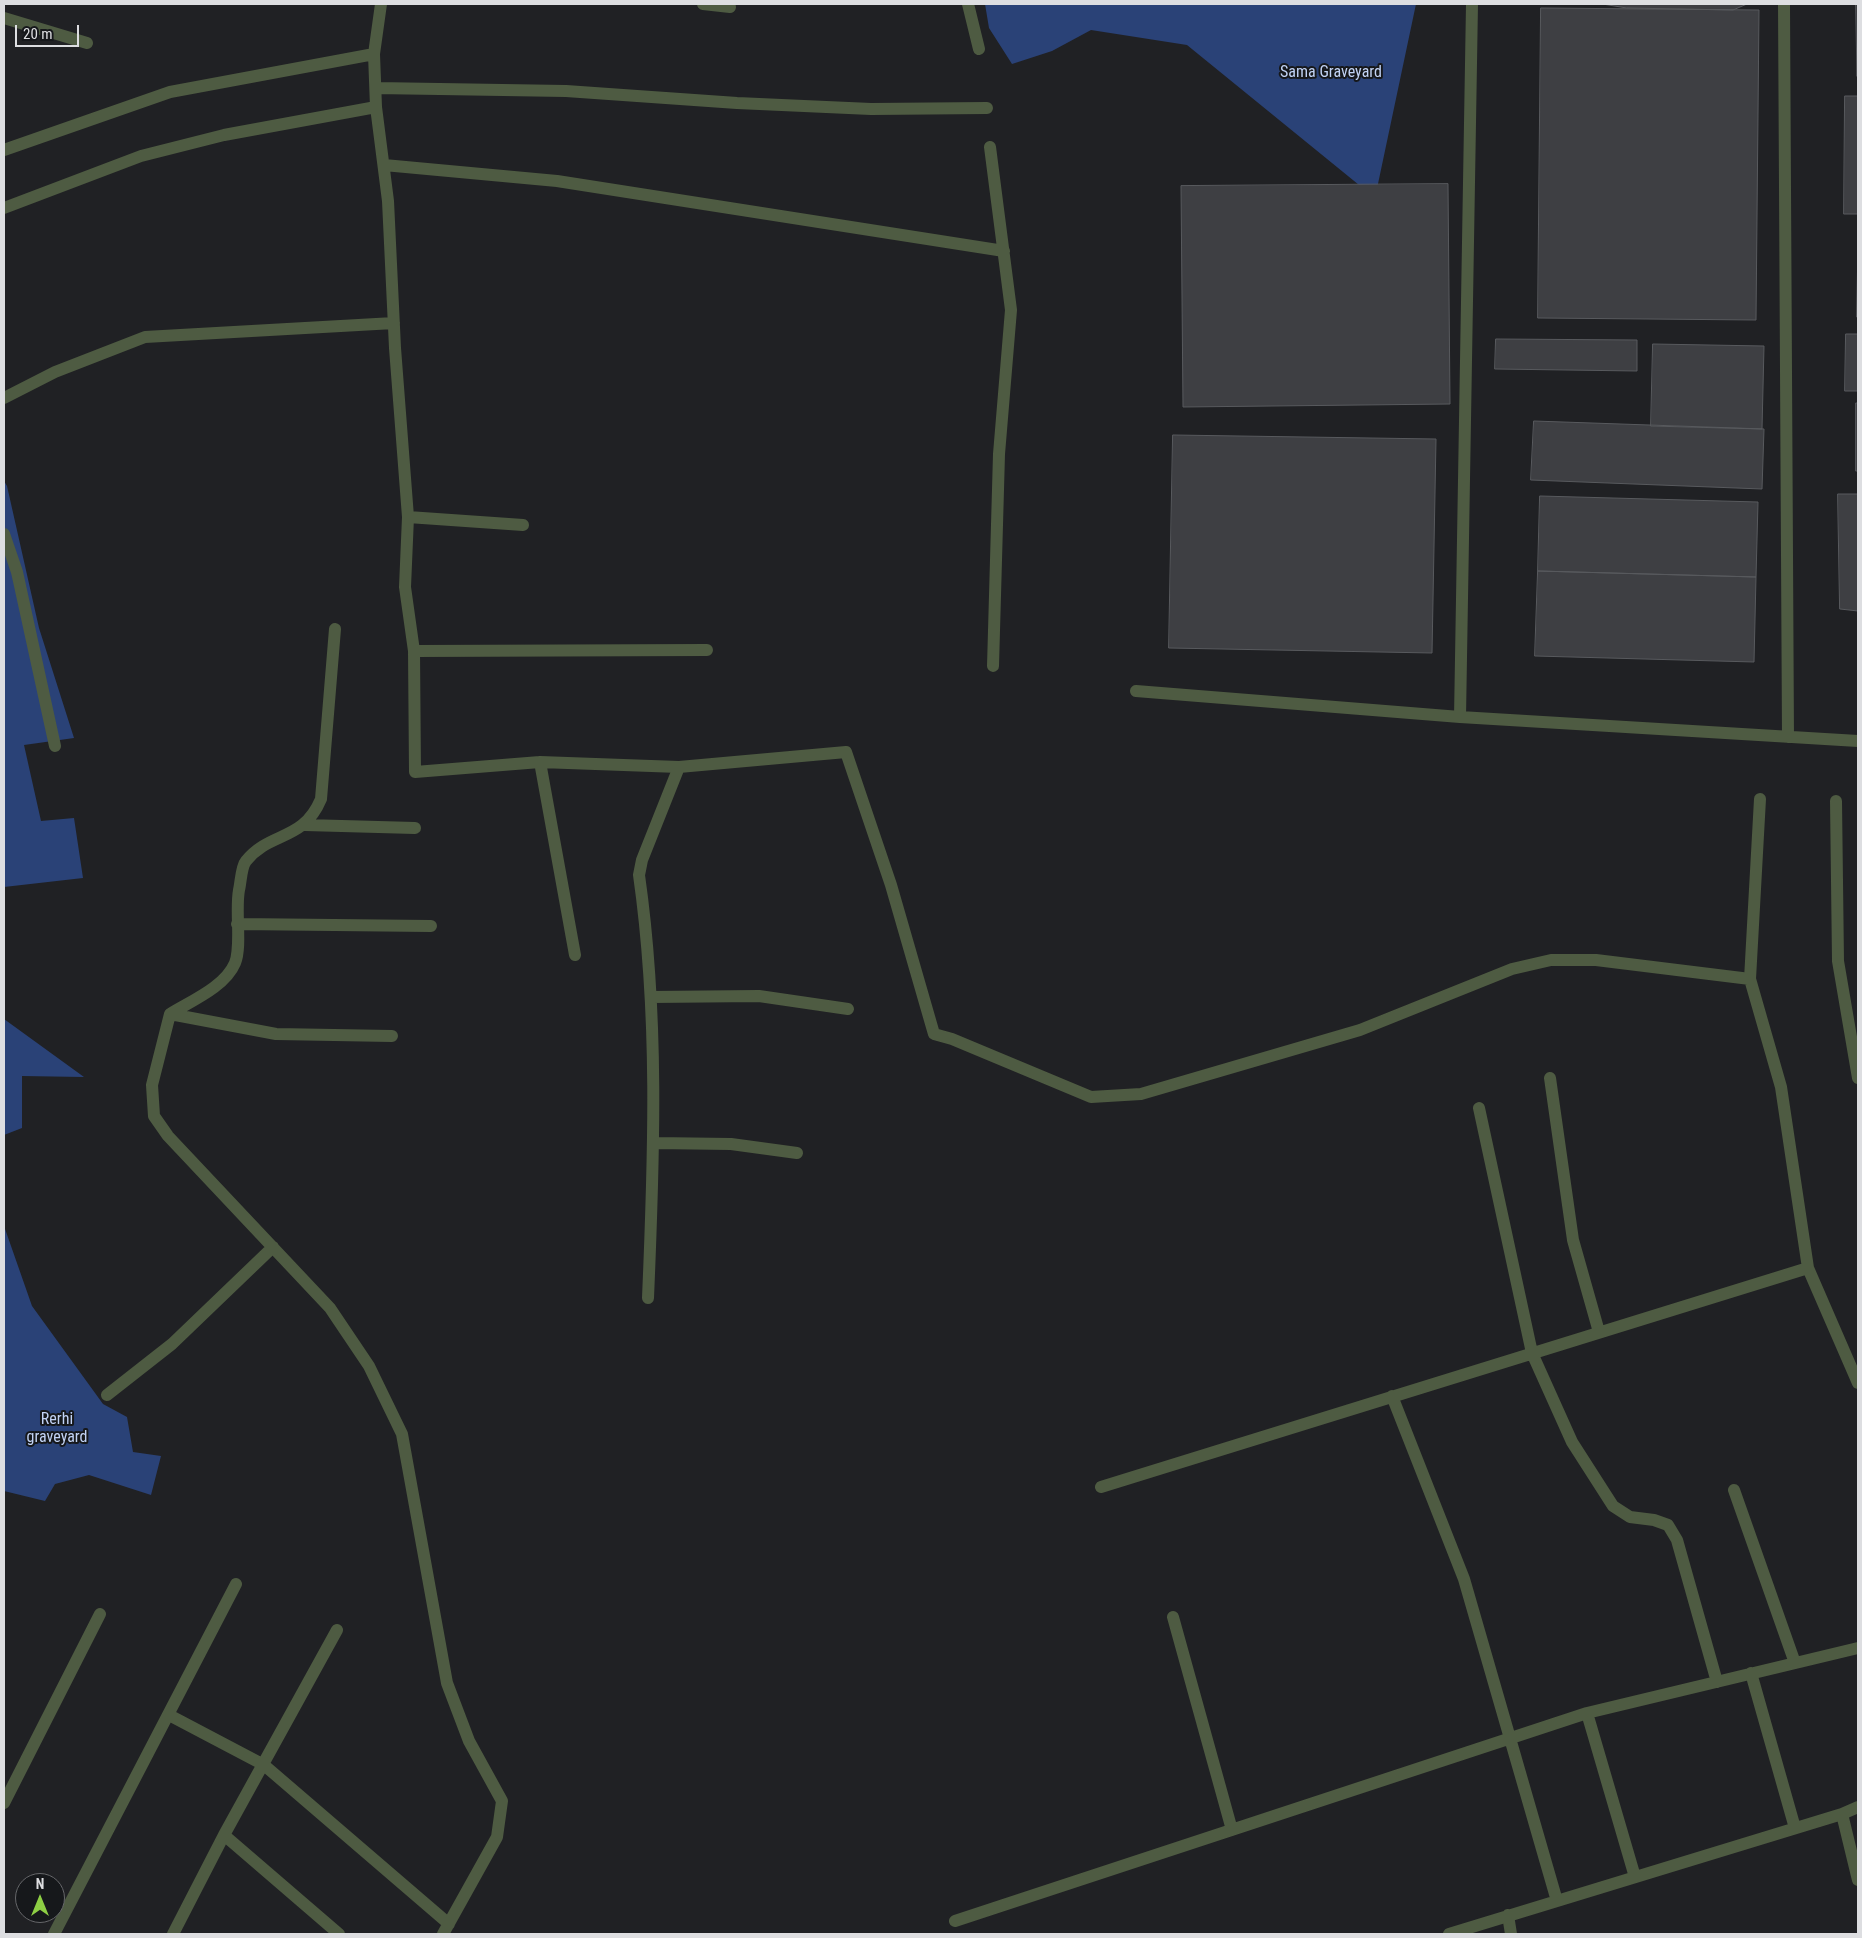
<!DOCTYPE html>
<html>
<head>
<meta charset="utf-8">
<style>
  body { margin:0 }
  #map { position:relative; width:1862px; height:1938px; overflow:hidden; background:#202124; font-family:"Roboto Condensed",sans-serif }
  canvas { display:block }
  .frame { position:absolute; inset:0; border:5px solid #dddee1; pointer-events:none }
  .north { position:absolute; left:15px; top:1873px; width:50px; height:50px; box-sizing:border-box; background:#16181b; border:1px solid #66676a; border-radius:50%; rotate:0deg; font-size:14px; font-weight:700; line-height:20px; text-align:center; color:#dddee1 }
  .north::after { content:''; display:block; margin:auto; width:18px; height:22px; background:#8dce44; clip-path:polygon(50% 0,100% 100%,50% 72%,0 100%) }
  .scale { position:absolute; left:15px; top:25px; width:64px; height:22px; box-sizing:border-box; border:2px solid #dddee1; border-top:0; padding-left:6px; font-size:15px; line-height:18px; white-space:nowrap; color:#dddee1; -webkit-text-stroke:4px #16181b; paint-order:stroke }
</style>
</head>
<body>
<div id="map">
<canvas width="1862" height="1938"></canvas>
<div class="frame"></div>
<div class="north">N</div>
<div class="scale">20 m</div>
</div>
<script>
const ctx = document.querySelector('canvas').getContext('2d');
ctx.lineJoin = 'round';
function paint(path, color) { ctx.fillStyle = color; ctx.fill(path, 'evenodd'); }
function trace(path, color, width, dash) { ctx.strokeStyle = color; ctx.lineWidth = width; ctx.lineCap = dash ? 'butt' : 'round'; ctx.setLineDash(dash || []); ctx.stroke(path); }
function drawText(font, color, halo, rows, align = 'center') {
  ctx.font = font + ' "Roboto Condensed",sans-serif'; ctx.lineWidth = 4; ctx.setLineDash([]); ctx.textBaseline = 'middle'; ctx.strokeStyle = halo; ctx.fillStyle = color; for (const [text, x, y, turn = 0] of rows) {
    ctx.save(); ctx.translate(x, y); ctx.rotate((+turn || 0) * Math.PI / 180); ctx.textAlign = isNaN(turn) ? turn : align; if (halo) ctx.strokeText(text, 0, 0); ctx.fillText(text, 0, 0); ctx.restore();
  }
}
paint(new Path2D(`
  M985 4H1416L1375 198 1187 45 1091 30 1052 51 1012 64 989 28Z
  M4 481 7 486 39 628 74 738 24 745 41 821 74 818 83 878 4 887Z
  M4 1019 84 1077 22 1076V1128L4 1135Z
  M4 1226 32 1306 103 1404 127 1417 133 1452 161 1456 151 1495 89 1475 55 1484 45 1501 4 1491Z`), '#2a4277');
const building = new Path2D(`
  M1603 4H1747L1733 10 1627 8Z
  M1856 4H1858L1857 76Z
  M1541 8 1759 10 1756 320 1538 318Z
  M1845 96H1858V214H1844Z
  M1448 184 1450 404 1183 407 1181 186Z
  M1858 245V317H1857Z
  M1846 334H1858V391H1845Z
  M1496 339 1637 340V371L1495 369Z
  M1653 344 1764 346 1762 429 1651 426Z
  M1856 403H1858V471H1856Z
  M1534 421 1764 429 1762 489 1531 480Z
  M1173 435 1436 439 1432 653 1169 648Z
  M1838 494H1858V611L1840 609Z
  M1540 496 1758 502 1756 577 1538 571Z
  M1538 571 1756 577 1754 662 1535 656Z`);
paint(building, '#3e3f43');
trace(building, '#585a5e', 1);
trace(new Path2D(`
  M381 4 374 54 376 107 388 201 395 348 408 517 405 587 414 651 415 772 540 762 679 767 846 752 891 885 934 1034 952 1039 1091 1097 1141 1094 1360 1030 1512 969 1551 960H1596L1750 979
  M703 4 730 7
  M968 4 979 49
  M1472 4 1460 717 1858 741
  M1784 4 1788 737
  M4 18 87 43
  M376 88 566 91 737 103 871 109 987 108
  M990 147 1011 310 999 454 993 666
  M4 150 170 92 374 54
  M384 165 557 181 1004 251
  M4 208 141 156 224 135 376 107
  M4 398 55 372 145 337 394 323
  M408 517 523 525
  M4 534 17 572 55 746
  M335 629 321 799C303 842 270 831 246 861 241 867 241 882 239 890 235 911 242 946 235 963 225 987 191 1001 170 1014L152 1085 154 1116 168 1136 330 1308 369 1366 402 1434 447 1683 469 1741 502 1801 497 1837 443 1934
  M414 651 707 650
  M1136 691 1460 717
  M540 762 575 955
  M1760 799 1750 979 1781 1087 1808 1268 1858 1383
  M1836 801 1838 961 1858 1078
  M305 825 415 828
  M237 924 431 926
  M651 997 759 996 848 1009
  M170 1014 276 1034 392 1036
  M1550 1078 1573 1240 1599 1332
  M1479 1108 1532 1353 1572 1442 1613 1506 1630 1517 1654 1520 1668 1525 1677 1540 1717 1682
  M654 1143 731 1144 797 1153
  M648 1298C654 1157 659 1015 639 875L642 860 679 767
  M107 1395 172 1344 273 1247
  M1392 1396 1464 1579 1557 1901
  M1101 1487 1808 1268
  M1734 1490 1795 1663
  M1173 1617 1232 1830
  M1751 1673 1795 1828
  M1587 1713 1635 1877
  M169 1715 264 1765 449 1924
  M4 1803 100 1614
  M1842 1814 1858 1880
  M224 1835 339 1934
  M1508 1915 1511 1934
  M955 1921 1587 1713 1858 1648
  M54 1934 236 1584
  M173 1934 224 1835 337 1630
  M1449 1934 1842 1814 1858 1807`), '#4e5b42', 12);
drawText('16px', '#c2d3f5', '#16181b', [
  ["Sama Graveyard",1331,73],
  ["Rerhi",57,1420],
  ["graveyard",57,1438]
]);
</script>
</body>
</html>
